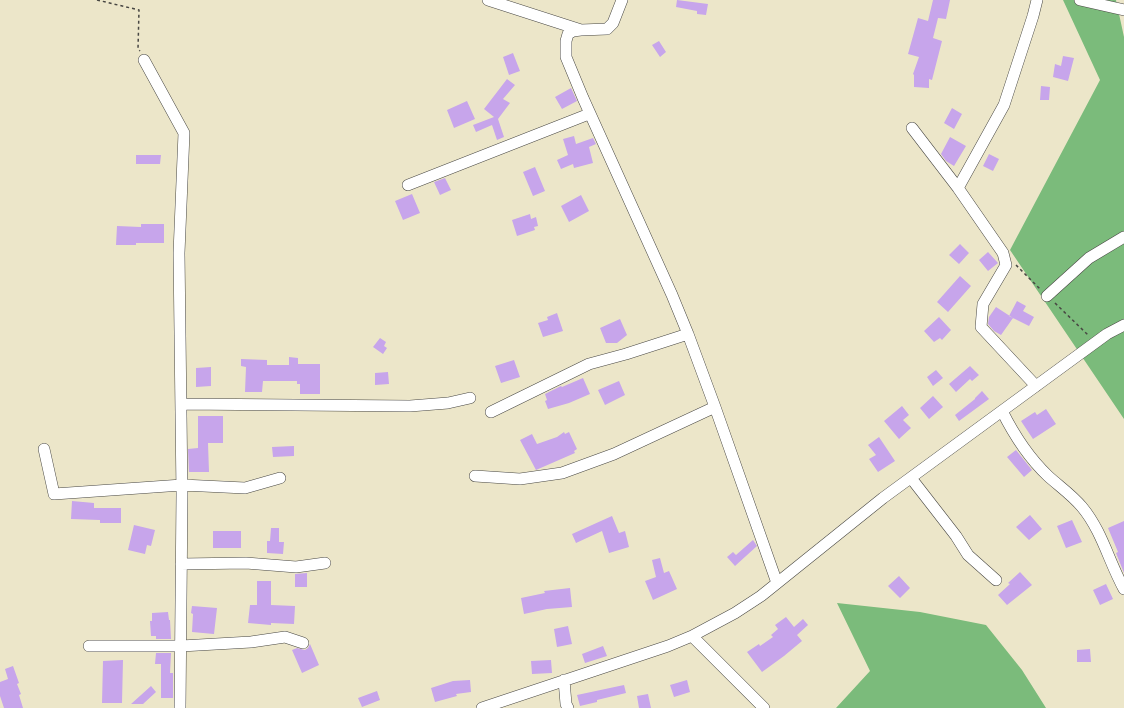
<!DOCTYPE html>
<html>
<head>
<meta charset="utf-8">
<style>
  body { margin:0 }
  canvas { display:block; background:#ece6c9 }
</style>
</head>
<body>
<canvas width="1124" height="708"></canvas>
<script>
const ctx = document.querySelector('canvas').getContext('2d');
ctx.lineJoin = 'round';
function paint(path, color) { ctx.fillStyle = color; ctx.fill(path, 'evenodd'); }
function trace(path, color, width, dash) { ctx.strokeStyle = color; ctx.lineWidth = width; ctx.lineCap = dash ? 'butt' : 'round'; ctx.setLineDash(dash || []); ctx.stroke(path); }
paint(new Path2D(`
  M1063 0H1116L1124 37V419L1010 250 1100 80Z
  M837 603 920 612 986 625 1022 670 1046 708H836L870 671Z`), '#7bbb7b');
paint(new Path2D(`
  M677 0 708 4 706 15 697 14V11L676 7Z
  M933 0H950L946 19 938 18 933 38 942 41 932 80 929 79V88L914 87V75L913 74 919 57 908 54 918 18 928 21Z
  M659 41 666 52 660 57 652 45Z
  M513 53 520 71 509 75 503 57Z
  M1063 56 1074 58 1068 81 1053 77 1055 64 1061 66Z
  M507 79 515 85 503 99 510 103 498 119 504 137 497 140 492 125 476 132 473 125 494 117 484 109Z
  M1041 86 1050 87 1049 100H1040Z
  M571 88 577 101 562 109 555 97Z
  M467 101 475 119 454 128 447 110Z
  M952 108 962 114 954 129 944 123Z
  M574 136 576 144 593 138 596 144 589 147 593 163 574 168 573 164 561 169 557 160 568 155 563 139Z
  M950 137 966 146 954 166 946 161 941 154Z
  M989 154 999 159 993 171 983 166Z
  M136 155H161L160 164H136Z
  M535 167 545 191 533 196 523 172Z
  M445 178 451 190 440 195 434 182Z
  M412 194 420 213 403 220 395 201Z
  M581 195 589 211 569 222 561 206Z
  M530 214 531 219 536 217 538 226 534 227 535 230 517 236 512 220Z
  M141 224H164V243H136V245H116L117 226 141 227Z
  M960 244 969 253 959 264 949 255Z
  M988 252 998 263 988 271 979 260Z
  M960 276 971 286 948 312 937 302Z
  M1017 301 1026 306 1023 311 1034 317 1029 326 1009 316Z
  M996 307 1013 318 1001 335 994 331 988 324 989 317Z
  M557 313 563 331 543 337 538 323 548 320 547 317Z
  M939 317 951 330 942 340 940 338 934 342 924 331Z
  M620 319 627 335 617 343H606L600 328Z
  M380 338 386 342 384 346 387 348 383 354 373 347Z
  M289 357 298 358V364H320V394H300V384H297V381H263L262 392H245L246 367 241 366V359L267 360V365H289Z
  M514 360 520 377 501 383 495 366Z
  M970 366 979 375 972 381 970 379 956 392 949 384Z
  M211 367V386L196 387V368Z
  M936 370 943 378 933 386 927 377Z
  M388 372 389 384 375 385V373Z
  M583 378 590 394 569 403 548 409 545 401 547 400 545 394 561 386 562 387Z
  M619 381 625 395 605 405 598 390Z
  M982 391 989 399 959 421 955 415 975 399V398Z
  M933 396 943 407 929 419 920 408Z
  M902 406 909 415 903 420 911 428 899 439 884 421Z
  M1046 409 1056 424 1033 439 1021 421 1035 412 1037 415Z
  M198 416H223V443H208L209 472H189L188 449 198 448Z
  M564 432 565 434 569 432 577 449 574 451 575 453 536 470 520 440 532 434 537 444 557 437Z
  M879 437 895 461 878 472 869 459 876 455 868 445Z
  M294 446V456L273 457 272 447Z
  M1016 450 1032 470 1024 477 1007 457Z
  M72 501 94 503V508H121V523H100V520L71 519Z
  M1030 515 1042 529 1029 540 1016 527Z
  M612 516 619 533 625 531 629 547 609 553 602 531 576 543 572 534Z
  M1072 520 1082 542 1066 548 1057 526Z
  M1124 521V573L1116 553 1118 552 1108 528Z
  M134 525 155 530 151 546 147 545 145 554 128 550Z
  M271 528H279V542H284L283 554 267 553V541H270Z
  M213 531H241V548H213Z
  M753 540 757 546 735 566 727 557 733 552 736 555Z
  M660 558 664 573 669 571 677 589 653 600 645 581 656 577 652 560Z
  M1020 572 1032 585 1007 605 998 595 1010 584 1008 583Z
  M307 573V587H295V574Z
  M899 576 910 588 900 598 888 586Z
  M257 581H271V605L295 606 294 624 271 623V625L248 623 250 605H257Z
  M1106 584 1113 599 1100 605 1093 590Z
  M570 588 572 607 547 609 524 614 521 598 545 593 544 591Z
  M192 606 217 608 214 634 192 632 193 614 191 613Z
  M168 612 169 620H170L171 639H156V636H151L150 621H152V613Z
  M786 617 794 627 803 619 808 625 797 635 802 641 784 656 762 672 747 652 759 644 760 646 773 637 771 635 778 629 775 625Z
  M568 626 572 644 557 647 554 629Z
  M310 644 319 665 302 673 292 650 297 648 305 650 308 648Z
  M603 646 607 656 585 663 582 654Z
  M1090 649 1091 662H1077V650Z
  M156 653H171L170 673H173V698H161V664H155Z
  M123 660 122 703H102L103 661Z
  M551 660 552 673 532 674 531 661Z
  M13 666 19 683 17 684 21 694 19 695 23 708H4L0 696V682L8 679 5 669Z
  M470 680 471 692 456 694 457 696 435 702 431 688 453 681Z
  M687 680 690 692 674 697 670 685Z
  M624 685 626 693 597 700V702L580 706 577 695Z
  M151 686 156 692 143 704H131Z
  M377 691 380 700 362 707 358 698Z
  M648 694 651 708H639L637 696Z`), '#c7a5eb');
const minor = new Path2D(`
  M488 0 581 30
  M622 0 613 23 607 29 581 30 573 31 568 34 566 41V57L583 98 672 295 688 334 715 407 777 583
  M1080 0 1124 10
  M144 60 184 133 179 253 182 494 180 708
  M912 128 958 188 1003 253 1006 265 983 304 981 327 1036 386
  M408 185 589 114
  M958 188 1004 105 1033 16 1037 0
  M1047 296 1089 258 1124 237
  M181 404 410 406 448 403 470 398
  M1002 411C1014 435 1028 457 1048 476 1059 486 1072 495 1082 507 1102 531 1109 562 1124 589
  M491 412 589 364 626 354 688 334
  M44 449 54 494 182 485 245 488 280 478
  M475 476 520 479 562 473 614 454 715 407
  M911 478 956 536 968 555 996 580
  M181 564 246 563 296 567 325 563
  M692 636 764 708
  M89 646H181L251 642 285 637 303 643
  M564 680 566 704 568 708
  M482 708 668 646 692 636 735 613 761 596 883 498 1107 334 1124 325`);
trace(minor, '#484743', 12);
trace(new Path2D(`
  M97 0 139 10 138 49 140 51
  M1016 265 1040 289
  M1055 303 1088 335`), '#484743', 1.5, [3, 3]);
trace(minor, '#fff', 11);
</script>
</body>
</html>
